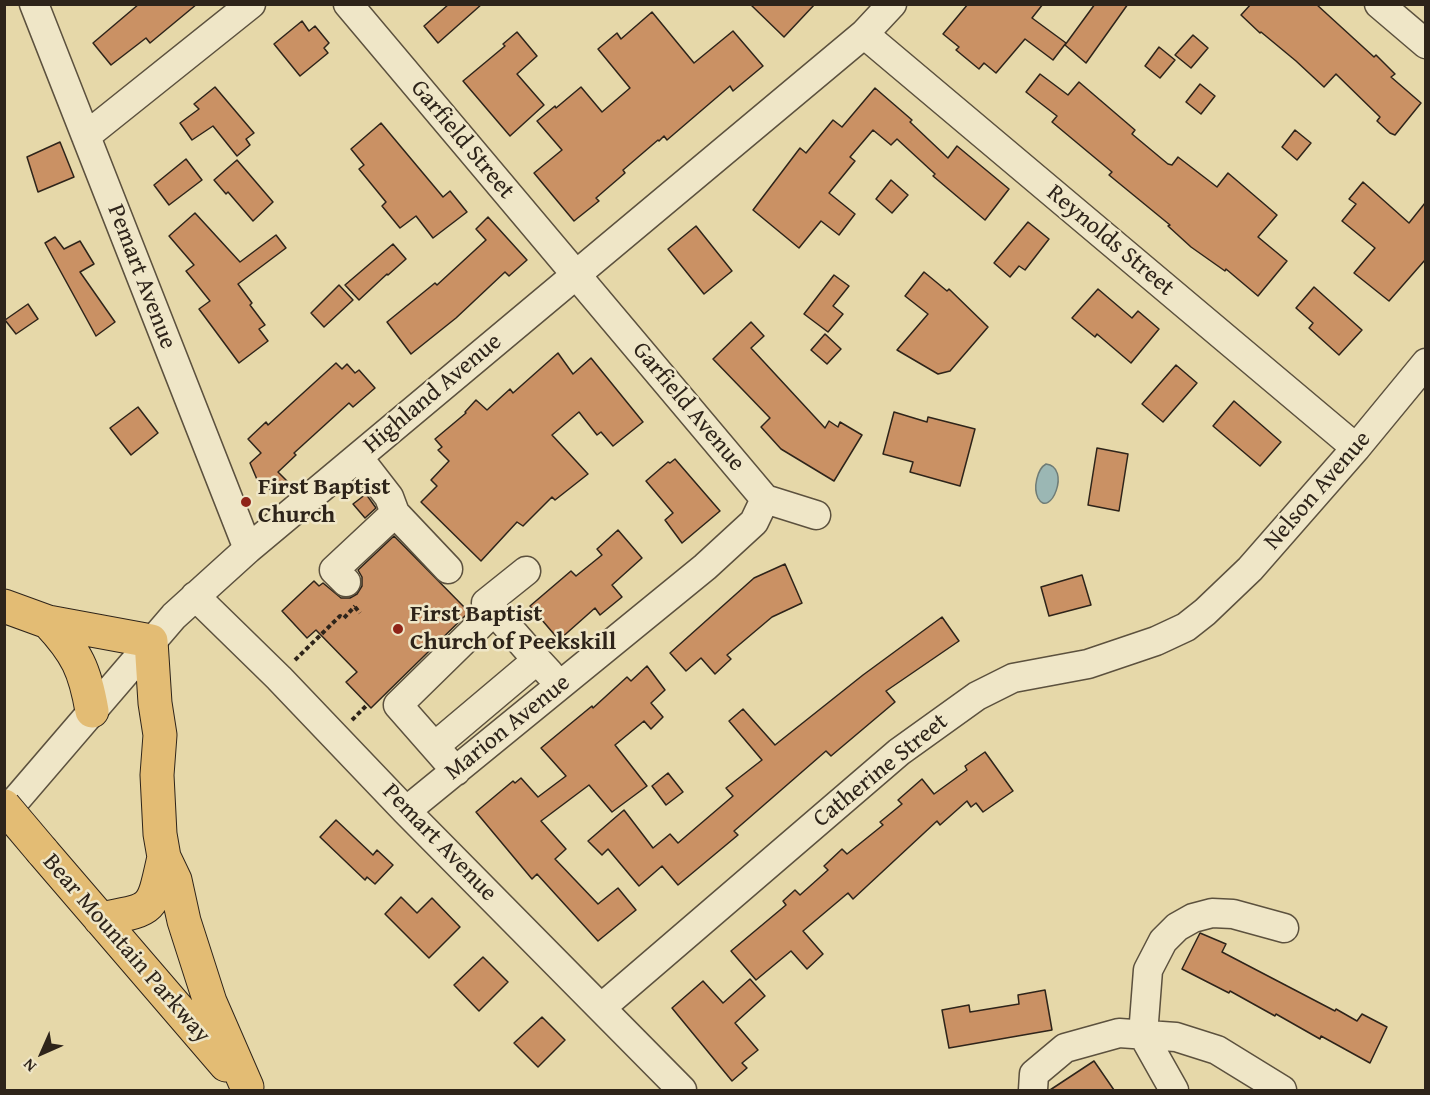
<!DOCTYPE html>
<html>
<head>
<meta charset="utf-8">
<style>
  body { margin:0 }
  #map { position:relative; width:1430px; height:1095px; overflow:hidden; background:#e6d8a9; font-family:"Gentium Book Plus",serif }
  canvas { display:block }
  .frame { position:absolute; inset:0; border:6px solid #2e241a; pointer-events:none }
  .north { position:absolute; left:12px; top:1023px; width:60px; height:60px; -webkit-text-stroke:4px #efe6c7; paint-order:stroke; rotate:225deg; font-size:16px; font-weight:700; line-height:24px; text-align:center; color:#2e241a }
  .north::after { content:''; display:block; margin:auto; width:21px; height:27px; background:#2e241a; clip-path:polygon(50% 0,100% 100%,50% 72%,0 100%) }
</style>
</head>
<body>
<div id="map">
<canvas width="1430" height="1095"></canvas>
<div class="frame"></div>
<div class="north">N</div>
</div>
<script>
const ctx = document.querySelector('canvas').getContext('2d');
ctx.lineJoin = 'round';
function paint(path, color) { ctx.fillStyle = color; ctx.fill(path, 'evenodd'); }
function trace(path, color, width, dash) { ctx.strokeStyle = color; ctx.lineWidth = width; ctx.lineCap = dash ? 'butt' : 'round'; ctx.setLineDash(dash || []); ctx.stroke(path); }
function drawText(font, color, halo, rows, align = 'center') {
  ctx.font = font + ' "Gentium Book Plus",serif'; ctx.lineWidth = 5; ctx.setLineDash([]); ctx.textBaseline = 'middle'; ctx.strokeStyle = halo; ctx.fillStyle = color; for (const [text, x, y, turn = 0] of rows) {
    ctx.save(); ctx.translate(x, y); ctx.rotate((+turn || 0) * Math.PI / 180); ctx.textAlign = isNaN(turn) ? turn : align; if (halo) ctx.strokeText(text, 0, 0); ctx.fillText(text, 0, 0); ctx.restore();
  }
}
const water = new Path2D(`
  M1046 464C1072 467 1050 520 1038 498 1033 488 1037 469 1046 464Z`);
paint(water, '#9bb7b4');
trace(water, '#6f7c76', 1.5);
const building = new Path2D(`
  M139 4H197L150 43 146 38 111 65 93 43Z
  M449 4H482L438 43 424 26Z
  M750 4H815L784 37Z
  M968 4H1043L1032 18 1066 43 1053 60 1025 39 996 73 984 63 979 69 956 50 959 47 943 34Z
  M1095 4H1128L1086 63 1065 45Z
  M1251 4H1316L1374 57 1376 55 1395 74 1391 77 1421 103 1395 135 1390 133 1377 121 1380 117 1336 74 1324 87 1296 61 1261 32 1260 33 1241 15Z
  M652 12 694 63 733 31 763 66 733 91 730 86 667 140 664 136 659 141 658 140 623 170 625 173 596 198 599 201 574 221 534 173 562 150 537 121 555 106 556 108 581 87 602 112 630 88 598 49 617 33 621 39Z
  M302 21 309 31 315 26 329 43 324 48 328 53 300 76 274 44Z
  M517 32 537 56 517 74 544 105 510 136 463 81 505 46 503 44Z
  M1193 35 1208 48 1191 68 1175 55Z
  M1159 47 1175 60 1160 78 1145 66Z
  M1040 74 1068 95 1079 82 1135 130 1132 134 1168 164 1172 165 1178 157 1217 187 1228 173 1277 215 1258 237 1287 261 1258 296 1226 269 1225 271 1191 247 1168 226 1170 225 1109 175 1112 172 1052 122 1057 116 1026 92Z
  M1200 84 1215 96 1201 114 1186 102Z
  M215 87 254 133 246 139 250 145 237 156 213 126 192 140 180 123 199 109 194 104Z
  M875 88 912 120 910 122 948 158 957 146 1009 189 985 220 933 176 935 174 897 139 891 145 873 130 850 157 855 161 829 193 855 214 839 235 821 221 799 248 753 210 800 148 806 153 833 120 842 127Z
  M381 123 443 197 450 191 467 212 433 238 416 216 400 228 382 206 386 202 359 169 364 165 351 149Z
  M1295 130 1311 143 1297 160 1282 147Z
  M60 142 74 177 38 192 27 157Z
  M186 159 202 180 169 205 154 185Z
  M237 160 273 202 253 221 228 192 226 194 214 180Z
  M891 180 908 195 892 213 876 199Z
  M1363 182 1409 223 1425 203V260L1389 301 1354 273 1375 248 1342 221 1356 204 1349 199Z
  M195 213 240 262 276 235 286 248 238 284 252 303 250 305 265 325 259 329 268 341 239 363 199 309 210 301 186 271 194 265 169 236Z
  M488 217 527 260 509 276 505 272 456 318 411 354 387 322 435 283 437 285 486 240 476 229Z
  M1028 222 1049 239 1025 270 1019 266 1010 277 994 263Z
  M696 226 732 271 704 294 668 249Z
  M55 237 64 249 80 241 94 264 80 272 115 322 96 336 45 243Z
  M393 244 406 259 388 275 387 274 359 300 345 285Z
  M924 272 947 291 949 289 988 327 950 371 938 374 897 350 928 314 905 296Z
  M834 275 849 286 833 306 843 314 828 332 804 314Z
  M339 285 353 300 324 327 311 313Z
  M1314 287 1362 330 1339 355 1309 328 1313 323 1296 308Z
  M1098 289 1132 318 1138 311 1159 329 1131 363 1097 334 1095 337 1072 318Z
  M28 304 38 319 16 334 5 320Z
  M751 322 764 336 751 348 825 428 829 421 838 427 840 422 862 435 834 481 781 449 761 427 770 418 713 359Z
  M825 334 841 349 827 364 811 350Z
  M558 353 573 374 591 358 643 422 613 446 601 432 597 435 579 412 552 435 588 474 555 500 552 497 523 526 517 522 481 561 421 502 437 486 431 480 449 461 438 450 442 447 435 439 466 413 465 412 476 400 487 410 510 389 513 393Z
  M336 363 342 369 347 364 355 373 359 370 375 388 353 407 349 403 294 453 296 455 278 472 287 481 278 489H261L250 463 261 453 248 439 266 422 268 425Z
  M1176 365 1197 383 1163 422 1142 404Z
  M1234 401 1281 442 1260 466 1213 426Z
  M138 407 158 433 131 455 110 428Z
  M894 412 927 422 928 417 975 429 960 486 910 472 913 462 883 454Z
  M1097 448 1128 454 1119 511 1088 505Z
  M675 459 720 511 682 543 665 520 673 513 646 481 668 462 670 463Z
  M366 494 376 508 365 518 353 504Z
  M618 530 642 558 612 585 622 597 600 615 595 608 559 640 530 606 571 571 576 576 602 555 597 549Z
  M394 536 469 612 371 708 346 682 357 672 316 630 307 638 282 611 314 581 319 586 323 583 341 598H350L357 594 362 586V577L358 570Z
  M785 564 802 603 772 617 727 655 731 659 715 674 701 658 686 671 670 653 754 578Z
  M1082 575 1091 605 1049 616 1041 587Z
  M942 617 959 641 886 691 895 702 831 756 826 751 734 831 738 835 678 885 662 866 639 886 608 849 602 855 588 841 624 810 653 848 670 834 678 843 733 796 726 788 762 760 729 721 743 709 775 745 863 675Z
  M647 666 665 690 651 703 663 717 651 729 644 721 615 745 647 786 612 812 589 785 541 821 566 849 555 859 598 904 618 888 636 910 598 941 537 874 532 879 476 812 513 781 515 783 521 778 538 797 566 776 541 748 592 706 593 708 627 677 631 681Z
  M985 752 1013 791 983 812 976 803 971 807 967 801 940 825 937 821 853 899 848 893 803 931 823 954 807 969 791 951 756 980 731 951 786 905 783 901 795 890 800 895 828 870 824 866 842 849 847 854 883 825 880 822 902 804 898 800 922 779 934 794 967 770 965 766Z
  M668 773 683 792 666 805 652 786Z
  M336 820 373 855 377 850 393 865 375 884 367 877 365 880 320 837Z
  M401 897 417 913 432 898 460 927 429 958 385 914Z
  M1200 933 1226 944 1222 952 1335 1011 1336 1009 1357 1021 1362 1014 1387 1027 1370 1063 1321 1036 1320 1039 1276 1014 1275 1016 1230 991 1229 993 1182 969Z
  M483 957 508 982 479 1011 454 985Z
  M750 979 765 996 735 1023 758 1050 742 1063 747 1068 732 1081 672 1008 703 981 723 1003Z
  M1045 990 1052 1030 949 1048 942 1010 969 1005 970 1012 1019 1004 1018 995Z
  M542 1017 565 1040 538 1067 514 1043Z
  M1094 1061 1114 1090H1050Z`);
paint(building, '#ca9164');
trace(building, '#2e241a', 1.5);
const minor = new Path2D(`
  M34 4 248 549
  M348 4 765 499 816 515
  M1379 4 1426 44
  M864 34 1356 448
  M86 136 251 4
  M358 457 389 497 395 513 448 569
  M346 582 334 570 395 513
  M195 596 279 678 406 811 682 1090
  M494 611 486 603 526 571
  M435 746 537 660 549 673
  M456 771 398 705 494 611 537 660
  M406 811 705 567 754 522 765 499
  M4 814 174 616 248 549 864 34 892 4
  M601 1008 899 752 977 696 1013 678 1088 664 1156 641 1186 627 1205 612 1250 569 1356 448 1426 363
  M1033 1090 1034 1074 1065 1048 1119 1033 1176 1037 1217 1050 1282 1090
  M1174 1090 1143 1035 1148 970 1163 941 1177 927 1193 918 1212 913 1233 914 1284 928`);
const highway = new Path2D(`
  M4 606 48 622 151 641 155 703 160 735 157 775 160 834 164 857 175 880 184 921 210 1002 247 1087
  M48 622C77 653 85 670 92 711
  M42 851 226 1065
  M100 919C154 909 152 912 164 857`);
trace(minor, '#5c513e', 31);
trace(highway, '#2e241a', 35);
trace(new Path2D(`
  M355 607 360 613
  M295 660 340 616 344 618 355 606
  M352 720 368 704`), '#2e241a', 4, [4.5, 3]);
trace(minor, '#efe6c7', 28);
trace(highway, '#e3bc74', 33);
const highwayBridge = new Path2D(`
  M4 806 42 851`);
trace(highwayBridge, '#2e241a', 35, []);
trace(highwayBridge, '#e3bc74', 33);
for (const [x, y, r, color] of [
  [246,502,6,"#8f2418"],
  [398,629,6,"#8f2418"]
]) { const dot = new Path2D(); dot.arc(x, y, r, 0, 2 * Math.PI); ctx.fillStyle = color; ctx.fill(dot); trace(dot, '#efe6c7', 2); }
drawText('24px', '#2e241a', '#efe6c7', [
  ["Garfield Street",462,140,50],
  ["Reynolds Street",1110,241,40],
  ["Pemart Avenue",141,277,69],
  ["Highland Avenue",433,394,-40],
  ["Garfield Avenue",688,407,50],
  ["Nelson Avenue",1318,491,-49],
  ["Marion Avenue",508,728,-39],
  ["Catherine Street",881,771,-39],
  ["Pemart Avenue",439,843,46],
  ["Bear Mountain Parkway",126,949,49]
]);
drawText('bold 24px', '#2e241a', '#efe6c7', [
  ["First Baptist",258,488],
  ["Church",258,516],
  ["First Baptist",410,615],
  ["Church of Peekskill",410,643]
], 'left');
</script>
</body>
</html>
